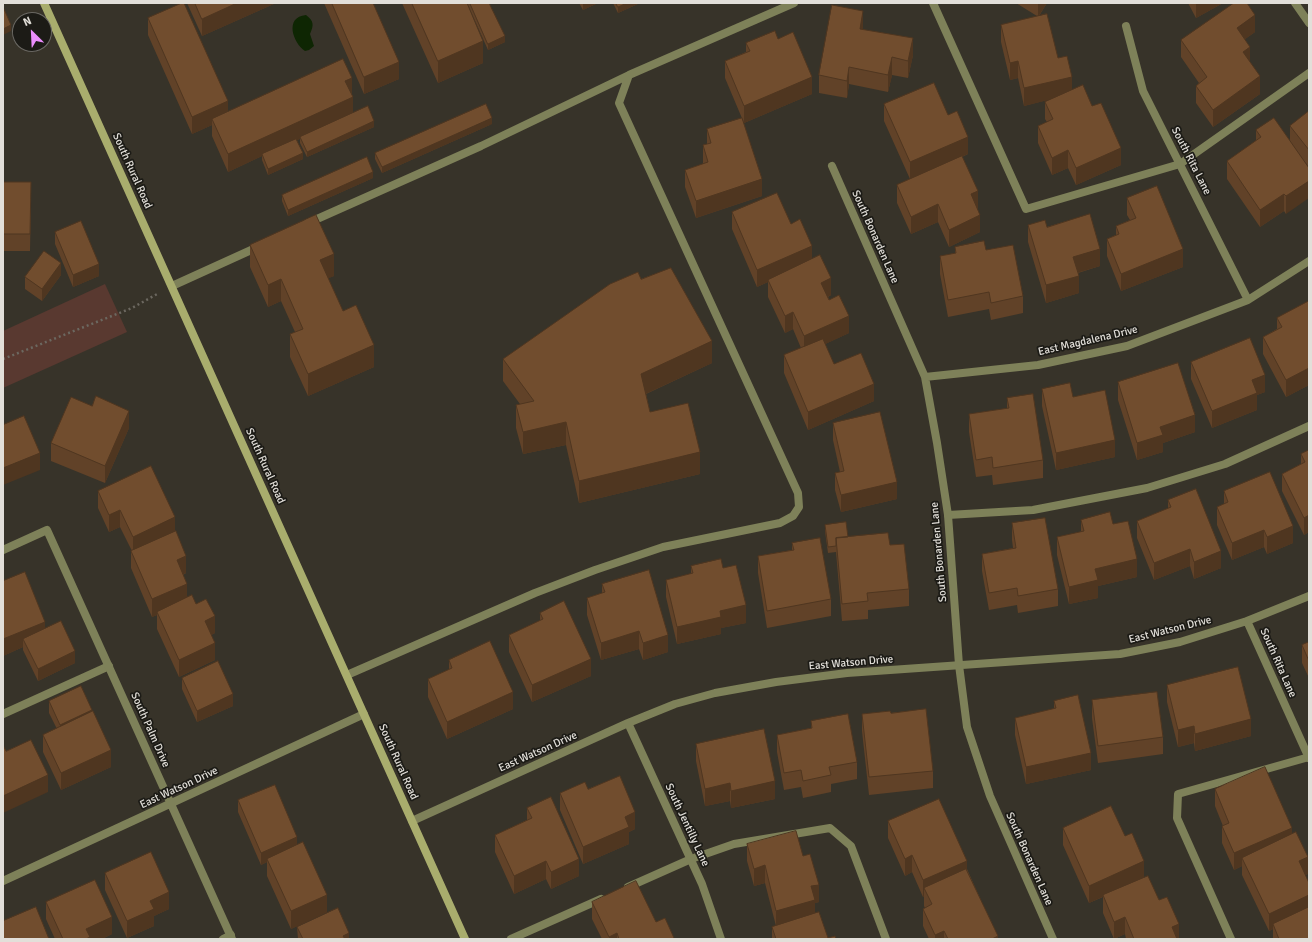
<!DOCTYPE html>
<html>
<head>
<meta charset="utf-8">
<style>
  body { margin:0 }
  #map { position:relative; width:1312px; height:942px; overflow:hidden; background:#373329; font-family:Signika,sans-serif }
  canvas { display:block }
  .frame { position:absolute; inset:0; border:4px solid #e2dfd9; pointer-events:none }
  .north { position:absolute; left:12px; top:12px; width:40px; height:40px; box-sizing:border-box; background:#1c1b16; border:1px solid #6b6964; border-radius:50%; rotate:336deg; font-size:11px; font-weight:700; line-height:16px; text-align:center; color:#e2dfd9 }
  .north::after { content:''; display:block; margin:auto; width:14px; height:18px; background:#ea8dfc; clip-path:polygon(50% 0,100% 100%,50% 72%,0 100%) }
</style>
</head>
<body>
<div id="map">
<canvas width="1312" height="942"></canvas>
<div class="frame"></div>
<div class="north">N</div>
</div>
<script>
const ctx = document.querySelector('canvas').getContext('2d');
ctx.lineJoin = 'round';
function paint(path, color) { ctx.fillStyle = color; ctx.fill(path, 'evenodd'); }
function trace(path, color, width, dash) { ctx.strokeStyle = color; ctx.lineWidth = width; ctx.lineCap = dash ? 'butt' : 'round'; ctx.setLineDash(dash || []); ctx.stroke(path); }
function drawText(font, color, halo, rows, align = 'center') {
  ctx.font = font + ' Signika,sans-serif'; ctx.lineWidth = 3.5; ctx.setLineDash([]); ctx.textBaseline = 'middle'; ctx.strokeStyle = halo; ctx.fillStyle = color; for (const [text, x, y, turn = 0] of rows) {
    ctx.save(); ctx.translate(x, y); ctx.rotate((+turn || 0) * Math.PI / 180); ctx.textAlign = isNaN(turn) ? turn : align; if (halo) ctx.strokeText(text, 0, 0); ctx.fillText(text, 0, 0); ctx.restore();
  }
}
paint(new Path2D(`
  M105 284 127 332 3 388V331Z`), '#593930');
paint(new Path2D(`
  M306 15C314 21 314 25 310 34L314 46 309 50 305 51C293 43 284 17 306 15Z`), '#0e2603');
trace(new Path2D(`
  M3 359 132 308 159 293`), '#6c6860', 2.5, [2, 3]);
trace(new Path2D(`
  M933 3 1026 209 1180 164 1309 73
  M1295 3 1309 23
  M308 223 481 146 629 75
  M172 286 260 246
  M948 515 1033 510 1147 488 1225 464 1309 426
  M347 675 535 593 595 570 663 547 780 523 793 516 799 507 798 493 619 103 629 75 794 3
  M3 714 109 666
  M628 887 691 859 734 844 830 828 851 846 886 939
  M223 939 231 935
  M511 939 601 899
  M1231 939 1177 818 1178 794 1309 757`), '#7e8159', 8);
trace(new Path2D(`
  M1126 26 1143 91 1248 300
  M832 166 925 377 937 443 948 515 959 665 967 727 990 796 1053 939
  M925 377 1038 365 1127 346 1248 300 1309 261
  M3 550 47 530 232 939
  M1247 621 1309 758
  M628 723 702 884 721 939
  M412 821 628 723 675 704 715 693 776 682 847 673 1120 654 1180 642 1247 621 1309 596
  M3 881 364 714`), '#7e8159', 8);
trace(new Path2D(`
  M44 3 465 939`), '#a9ad6d', 8);
paint(new Path2D(`
  M187 3H276L202 36Z
  M324 3H373L399 79 364 94Z
  M402 3H467L483 63 438 83Z
  M467 3H489L505 42 488 50Z
  M579 3H598L583 10Z
  M613 3H640L618 13Z
  M1016 3H1047L1039 16 1072 90 1092 106 1121 165 1076 185 1068 168 1052 175 1038 143V126L1047 122 1045 119V102L1051 99 1024 106 1018 78 1010 80 1001 42V25L1037 16Z
  M1188 3H1223L1196 18Z
  M148 18 228 112 352 95 353 113 374 127 307 157 300 143V139L297 140 303 159 268 175 262 160V156L228 172 212 136V125L192 134 148 35Z
  M863 28V29L913 55 908 78 892 75 888 92 849 84 847 98 819 93V75Z
  M1255 32 1245 39 1250 62 1260 94 1213 127 1196 103V86L1199 83 1181 57V40Z
  M746 43 812 94 744 123 725 78V61L746 52Z
  M884 104 948 115 968 154 962 157 978 208H977L980 232 949 247 938 222 911 234 897 203V185L910 179 884 121Z
  M1309 111V167L1304 161 1286 214 1284 211 1260 227 1227 179V161L1256 141V130L1290 140V126Z
  M492 124 382 173 375 159V153Z
  M707 129 762 196 696 218 685 187V170L703 164V145L707 144Z
  M373 178 288 216 282 201V195Z
  M3 182 31 199 30 251H3Z
  M1127 198 1183 267 1121 291 1107 256V239L1116 235V226L1130 220 1127 215Z
  M732 212 791 224 812 259 831 295 828 297 849 333 825 344 834 364 874 401 808 430 784 373V355L801 348 793 329 785 333 768 297V282L757 287 732 229Z
  M1028 225 1047 227 1100 266 1078 273 1079 293 1046 303 1028 242Z
  M55 232 99 276 73 287 55 244Z
  M250 245 334 276 328 278 343 311 374 367 308 396 290 357V334L295 332 281 301 268 307 250 267Z
  M955 247 986 250 1023 296V313L991 320 989 309 948 317 940 274V256L955 254Z
  M61 275 42 301 25 289V277Z
  M641 279 712 363 646 394 650 412 700 474 579 503 566 445 523 454 516 428V405L520 404 503 381V359Z
  M1309 301V385L1286 397 1263 354V337L1277 329V318Z
  M1191 362 1265 392 1257 395V410L1212 428 1191 379Z
  M1118 382 1195 432 1163 443V452L1137 460 1118 400Z
  M1042 389 1073 397 1115 457 1056 470 1042 406Z
  M1007 398 1043 460V478L993 485 992 475 976 477 969 432V414L1007 409Z
  M833 423 897 499 841 512 835 490V473L840 472 833 440Z
  M129 428 105 483 51 461V443Z
  M1309 450V532L1304 535 1282 491V474L1301 464V454Z
  M98 491 175 532 186 573 183 575 187 597 196 604 215 633 211 635 215 660 179 677 157 629V615L152 617 131 568V551H132L120 527 109 532 98 508Z
  M1224 491 1293 543 1267 554 1264 547 1232 560 1217 525V507L1224 504Z
  M1168 500 1221 568 1194 579 1190 566 1154 580 1137 538V521L1168 509Z
  M1081 520 1113 524 1137 577 1098 586V598L1069 604 1057 555V537L1081 532Z
  M1012 523 1058 589V606L1018 613 1017 605 989 610 982 571V554L1013 548 1012 540Z
  M825 525 848 537 890 545 909 589V606L868 610V619L842 621 836 552 828 553 825 531Z
  M792 543 831 599V616L767 628 758 573V556L792 550Z
  M691 566 723 568 746 623 721 628V634L677 644 666 597V580L691 574Z
  M3 581 45 629 75 663 38 681 23 650V647L3 656Z
  M602 584 668 652 643 660 639 649 601 660 587 615V598L602 593Z
  M540 613 591 676 532 702 509 652V635L540 621Z
  M1309 642V678L1302 663V645Z
  M449 660 513 709 447 739 428 697V679L449 670Z
  M182 678 233 706 197 722 182 689Z
  M1167 685 1251 736 1195 751 1194 743 1178 747 1167 702Z
  M1092 700 1163 737V754L1098 763 1092 718Z
  M49 701 92 712 111 767 61 790 43 752V735L57 729 49 713Z
  M1054 701 1091 770 1026 784 1015 735V718L1054 709Z
  M891 713 933 771V788L869 795 862 731V714Z
  M811 721 857 762V779L831 784V792L803 798 801 787 784 790 777 752V735L811 728Z
  M696 744 775 799 731 808 730 801 705 806 696 761Z
  M588 789 635 829 629 832V844L583 864 560 810V793Z
  M1215 789 1292 834 1308 874 1305 875 1309 939H1273V929L1269 931 1242 875V866L1234 870 1222 843V826H1223L1215 806Z
  M238 800 297 845 327 912 291 929 267 876V862L261 865 238 812Z
  M527 808 579 876 551 889 546 879 514 894 495 852V835L527 820Z
  M888 821 967 869 998 939H929L923 926V909L925 908 924 906V897H923L912 872 905 876 888 838Z
  M1063 828 1144 878 1159 900 1179 939H1126L1125 934 1114 939 1103 913V897L1089 903 1063 845Z
  M747 844 803 856 819 902 815 903V913L828 938 836 939H772V927L776 926 765 883 754 886 747 861Z
  M105 873 169 909 154 916V926L127 938 105 890Z
  M46 902 112 934 102 939H55L46 919Z
  M592 902 656 922 674 939H602L592 919Z
  M297 927 349 939H298Z`), '#614228');
paint(new Path2D(`
  M237 3H276L202 36V19Z
  M584 3H598L583 10V4Z
  M627 3H640L618 13V7Z
  M1038 3H1047L1038 17Z
  M1196 3H1223L1196 18Z
  M863 11V28L860 46V29Z
  M1255 15V32L1237 45V28Z
  M11 25V31L3 35V29Z
  M505 36V42L488 50V44Z
  M913 38V55L908 78V61Z
  M483 41V63L438 83V61Z
  M1250 47V64L1243 52Z
  M892 57V75L888 92V75Z
  M1018 61V78L1010 80V63Z
  M399 62V79L364 94V77Z
  M849 67V84L847 98V81Z
  M1260 76V94L1213 127V110Z
  M812 77V94L744 123V106Z
  M1072 77V94L1024 106V88Z
  M352 78V95L345 81Z
  M353 97V114L300 137V139L263 156 262 154V156L228 172V154Z
  M228 101V118L212 119V125L192 134V117Z
  M492 118V124L382 173V167Z
  M374 121V127L307 157V152Z
  M968 137V154L910 179V162Z
  M1121 148V165L1076 185V168Z
  M1068 150V168L1052 175V158Z
  M303 153V159L268 175V169Z
  M373 172V178L288 216V210Z
  M762 179V196L696 218V201Z
  M1309 181V198L1286 214V196Z
  M978 191V208L971 211V194Z
  M1284 194V211L1260 227V210Z
  M938 204V222L911 234V217Z
  M980 215V232L949 247V230Z
  M812 246V263L768 280V282L757 287V270Z
  M1100 249V266L1073 274V257Z
  M1183 249V267L1121 291V274Z
  M334 254V276L320 282V260Z
  M61 263V275L42 301V289Z
  M99 264V276L73 287V275Z
  M1079 276V293L1046 303V285Z
  M831 278V295L821 300V283Z
  M281 279V301L268 307V285Z
  M793 312V329L785 333V316Z
  M849 316V333L804 354V336Z
  M712 341V363L641 396V374Z
  M374 345V367L308 396V374Z
  M1309 368V385L1286 397V380Z
  M1265 375V392L1257 395V410L1212 428V411L1252 380Z
  M874 384V401L808 430V412Z
  M129 411V428L105 483V466Z
  M1195 415V432L1163 443V452L1137 460V443L1160 427Z
  M566 422V445L523 454V432Z
  M1115 440V457L1056 470V453Z
  M700 452V474L579 503V481Z
  M40 453V470L3 485V468Z
  M897 482V499L841 512V495Z
  M120 510V527L109 532V515Z
  M1309 515V532L1304 535V518Z
  M175 517V534L133 554V537Z
  M1293 526V543L1267 554V537Z
  M1264 530V547L1232 560V543Z
  M1190 549V566L1154 580V563Z
  M1221 551V568L1194 579V562Z
  M186 556V573L177 577V560Z
  M1137 559V577L1098 586V598L1069 604V587L1095 569Z
  M187 584V601L157 612V615L152 617V599Z
  M746 605V623L721 628V634L677 644V627L720 611Z
  M215 616V633L205 638V621Z
  M45 622V639H23V647L3 656V639Z
  M639 631V649L601 660V643Z
  M668 635V652L643 660V643Z
  M215 643V660L179 677V660Z
  M75 651V663L38 681V669Z
  M591 659V676L532 702V685Z
  M513 692V709L447 739V722Z
  M233 694V706L197 722V711Z
  M92 710V722L60 736V725Z
  M1251 719V736L1195 751V734Z
  M1194 726V743L1178 747V730Z
  M111 750V767L61 790V773Z
  M1091 753V770L1026 784V767Z
  M48 775V792L3 813V796Z
  M775 781V799L731 808V791Z
  M730 783V801L705 806V789Z
  M635 812V829L629 832V844L583 864V847L625 817Z
  M1292 828V845L1242 858V866L1234 870V853Z
  M297 837V849L267 859V862L261 865V853Z
  M912 855V872L905 876V859Z
  M1308 857V874L1299 878V861Z
  M579 859V876L551 889V872Z
  M546 861V879L514 894V876Z
  M967 861V878L924 888V897H923V880Z
  M1144 861V878L1089 903V886Z
  M765 865V883L754 886V869Z
  M819 885V902L815 903V917L776 928V911L811 886Z
  M169 892V909L154 916V926L127 938V921L150 901Z
  M327 895V912L291 929V911Z
  M1309 895V912L1273 924V929L1269 931V914Z
  M112 917V934L102 939H86V929Z
  M1125 917V934L1114 939V922Z
  M1179 924V939H1172V927Z
  M944 931V939H935V935Z
  M349 933V939H343V936Z
  M617 933V939H609V937Z
  M998 936V939H992Z`), '#4f3620');
const building = new Path2D(`
  M182 3H184L228 101 192 117 148 18Z
  M195 3H237L202 19Z
  M332 3H373L399 62 364 77Z
  M412 3H467L483 41 438 61Z
  M470 3H489L505 36 488 44Z
  M616 3H627L618 7Z
  M1234 3H1247L1255 15 1237 28 1250 47 1243 52 1260 76 1213 110 1196 86 1207 77 1181 40Z
  M832 5 863 11 860 29 913 38 908 61 892 57 888 75 849 67 847 81 819 75Z
  M3 9H4L11 25 3 29Z
  M1047 14 1058 58 1067 56 1072 77 1024 88 1018 61 1010 63 1001 25Z
  M775 31 778 39 793 32 812 77 744 106 725 61 750 51 746 43Z
  M343 59 352 78 345 81 353 97 228 154 212 119Z
  M934 83 948 115 957 111 968 137 910 162 884 104Z
  M1083 85 1092 106 1101 103 1121 148 1076 168 1068 150 1052 158 1038 126 1053 119 1045 102Z
  M486 104 492 118 382 167 375 153Z
  M368 106 374 121 307 152 300 137Z
  M1309 111V150L1290 126Z
  M742 118 762 179 696 201 685 170 708 162 703 145 711 143 707 129Z
  M1274 118 1309 168V181L1286 196 1284 194 1260 210 1227 161 1261 137 1256 130Z
  M296 139 303 153 268 169 262 154Z
  M962 156 978 191 971 194 980 215 949 230 938 204 911 217 897 185Z
  M367 157 373 172 288 210 282 195Z
  M3 182H31L30 234H3Z
  M1157 186 1183 249 1121 274 1107 239 1119 234 1116 226 1136 218 1127 198Z
  M777 193 791 224 800 219 812 246 757 270 732 212Z
  M1090 214 1100 249 1073 257 1079 276 1046 285 1028 225 1045 220 1047 227Z
  M316 215 334 254 320 260 343 311 356 305 374 345 308 374 290 334 303 329 281 279 268 285 250 245Z
  M81 221 99 264 73 275 55 232Z
  M984 241 986 250 1013 245 1023 296 991 303 989 292 948 300 940 256 956 253 955 247Z
  M44 251 61 263 42 289 25 277Z
  M820 255 831 278 821 283 829 300 839 295 849 316 804 336 793 312 785 316 768 280Z
  M671 268 712 341 641 374 650 412 688 403 700 452 579 481 566 422 523 432 516 405 534 401 503 359 610 284 638 272 641 279Z
  M1309 301V368L1286 380 1263 337 1282 327 1277 318Z
  M1250 338 1265 375 1252 380 1257 393 1212 411 1191 362Z
  M823 339 834 364 861 353 874 384 808 412 784 355Z
  M1178 363 1195 415 1160 427 1163 435 1137 443 1118 382Z
  M1070 383 1073 397 1105 390 1115 440 1056 453 1042 389Z
  M1033 394 1043 460 993 468 992 457 976 460 969 414 1009 408 1007 398Z
  M96 396 129 411 105 466 51 443 71 397 92 406Z
  M880 412 897 482 841 495 835 473 844 471 833 423Z
  M24 416 40 453 3 468V425Z
  M1309 450V515L1304 518 1282 474 1305 462 1301 454Z
  M151 466 175 517 133 537 120 510 109 515 98 491Z
  M1270 472 1293 526 1267 537 1264 530 1232 543 1217 507 1228 502 1224 491Z
  M1196 489 1221 551 1194 562 1190 549 1154 563 1137 521 1171 507 1168 500Z
  M1110 512 1113 524 1128 521 1137 559 1095 569 1098 580 1069 587 1057 537 1084 531 1081 520Z
  M1045 518 1058 589 1018 596 1017 588 989 593 982 554 1016 548 1012 523Z
  M846 522 848 537 836 538V546L828 547 825 525Z
  M176 531 186 556 177 560 187 584 152 599 131 551Z
  M888 533 890 545 904 544 909 589 867 593 868 601 842 604 836 538Z
  M820 538 831 599 767 611 758 556 794 550 792 543Z
  M721 559 723 568 736 565 746 605 720 611 721 617 677 627 666 580 693 573 691 566Z
  M649 570 668 635 643 643 639 631 601 643 587 598 605 592 602 584Z
  M25 572 45 622 3 639V581Z
  M192 595 196 604 206 599 215 616 205 621 215 643 179 660 157 612Z
  M564 601 591 659 532 685 509 635 543 619 540 613Z
  M61 621 75 651 38 669 23 639Z
  M490 641 513 692 447 722 428 679 452 668 449 660Z
  M1309 642V661L1302 645Z
  M218 661 233 694 197 711 182 678Z
  M1238 667 1251 719 1195 734 1194 726 1178 730 1167 685Z
  M81 686 92 710 60 725 49 701Z
  M1157 692 1163 737 1098 746 1092 700Z
  M1078 695 1091 753 1026 767 1015 718 1056 708 1054 701Z
  M926 709 933 771 869 777 862 714 890 711 891 713Z
  M93 711 111 750 61 773 43 735Z
  M848 714 857 762 829 767 831 775 803 781 801 770 784 773 777 735 812 728 811 721Z
  M764 729 775 781 731 791 730 783 705 789 696 744Z
  M31 740 48 775 3 796V745L6 751Z
  M1265 767 1292 828 1234 853 1222 826 1229 823 1215 789Z
  M620 776 635 812 625 817 629 827 583 847 560 793 585 782 588 789Z
  M275 785 297 837 261 853 238 800Z
  M551 797 579 859 551 872 546 861 514 876 495 835 532 818 527 808Z
  M939 799 967 861 923 880 912 855 905 859 888 821Z
  M1111 806 1125 836 1132 833 1144 861 1089 886 1063 828Z
  M796 831 803 856 810 854 819 885 811 886 815 900 776 911 765 865 754 869 747 844Z
  M1296 832 1308 857 1299 861 1309 883V895L1269 914 1242 858Z
  M303 842 327 895 291 911 267 859Z
  M151 852 169 892 150 901 154 909 127 921 105 873Z
  M966 869 998 936 992 939H948L944 931 935 935 923 909 932 904 924 888Z
  M1148 876 1159 900 1167 897 1179 924 1172 927 1177 939H1134L1125 917 1114 922 1103 895Z
  M95 880 112 917 86 929 90 937 86 939H63L46 902Z
  M636 881 656 922 665 918 674 938 672 939H619L617 933 609 937 592 902Z
  M36 907 49 939H3V921Z
  M1309 907V939H1279L1273 924Z
  M338 908 349 933 343 936 345 939H303L297 927Z
  M819 912 828 938 835 936 836 939H776L772 927Z`);
paint(building, '#714d2e');
trace(building, '#4f3620', 1);
drawText('11px', '#e2dfd9', '#1c1b16', [
  ["South Rita Lane",1191,161,63],
  ["South Rural Road",132,171,66],
  ["South Bonarden Lane",875,237,66],
  ["East Magdalena Drive",1088,341,-13],
  ["South Rural Road",265,466,66],
  ["South Bonarden Lane",939,552,-95],
  ["East Watson Drive",1170,630,-14],
  ["East Watson Drive",851,663,-5],
  ["South Rita Lane",1278,663,66],
  ["South Palm Drive",150,730,66],
  ["East Watson Drive",538,752,-24],
  ["South Rural Road",398,762,66],
  ["East Watson Drive",179,788,-25],
  ["South Jentilly Lane",687,825,65],
  ["South Bonarden Lane",1029,859,66]
]);
</script>
</body>
</html>
